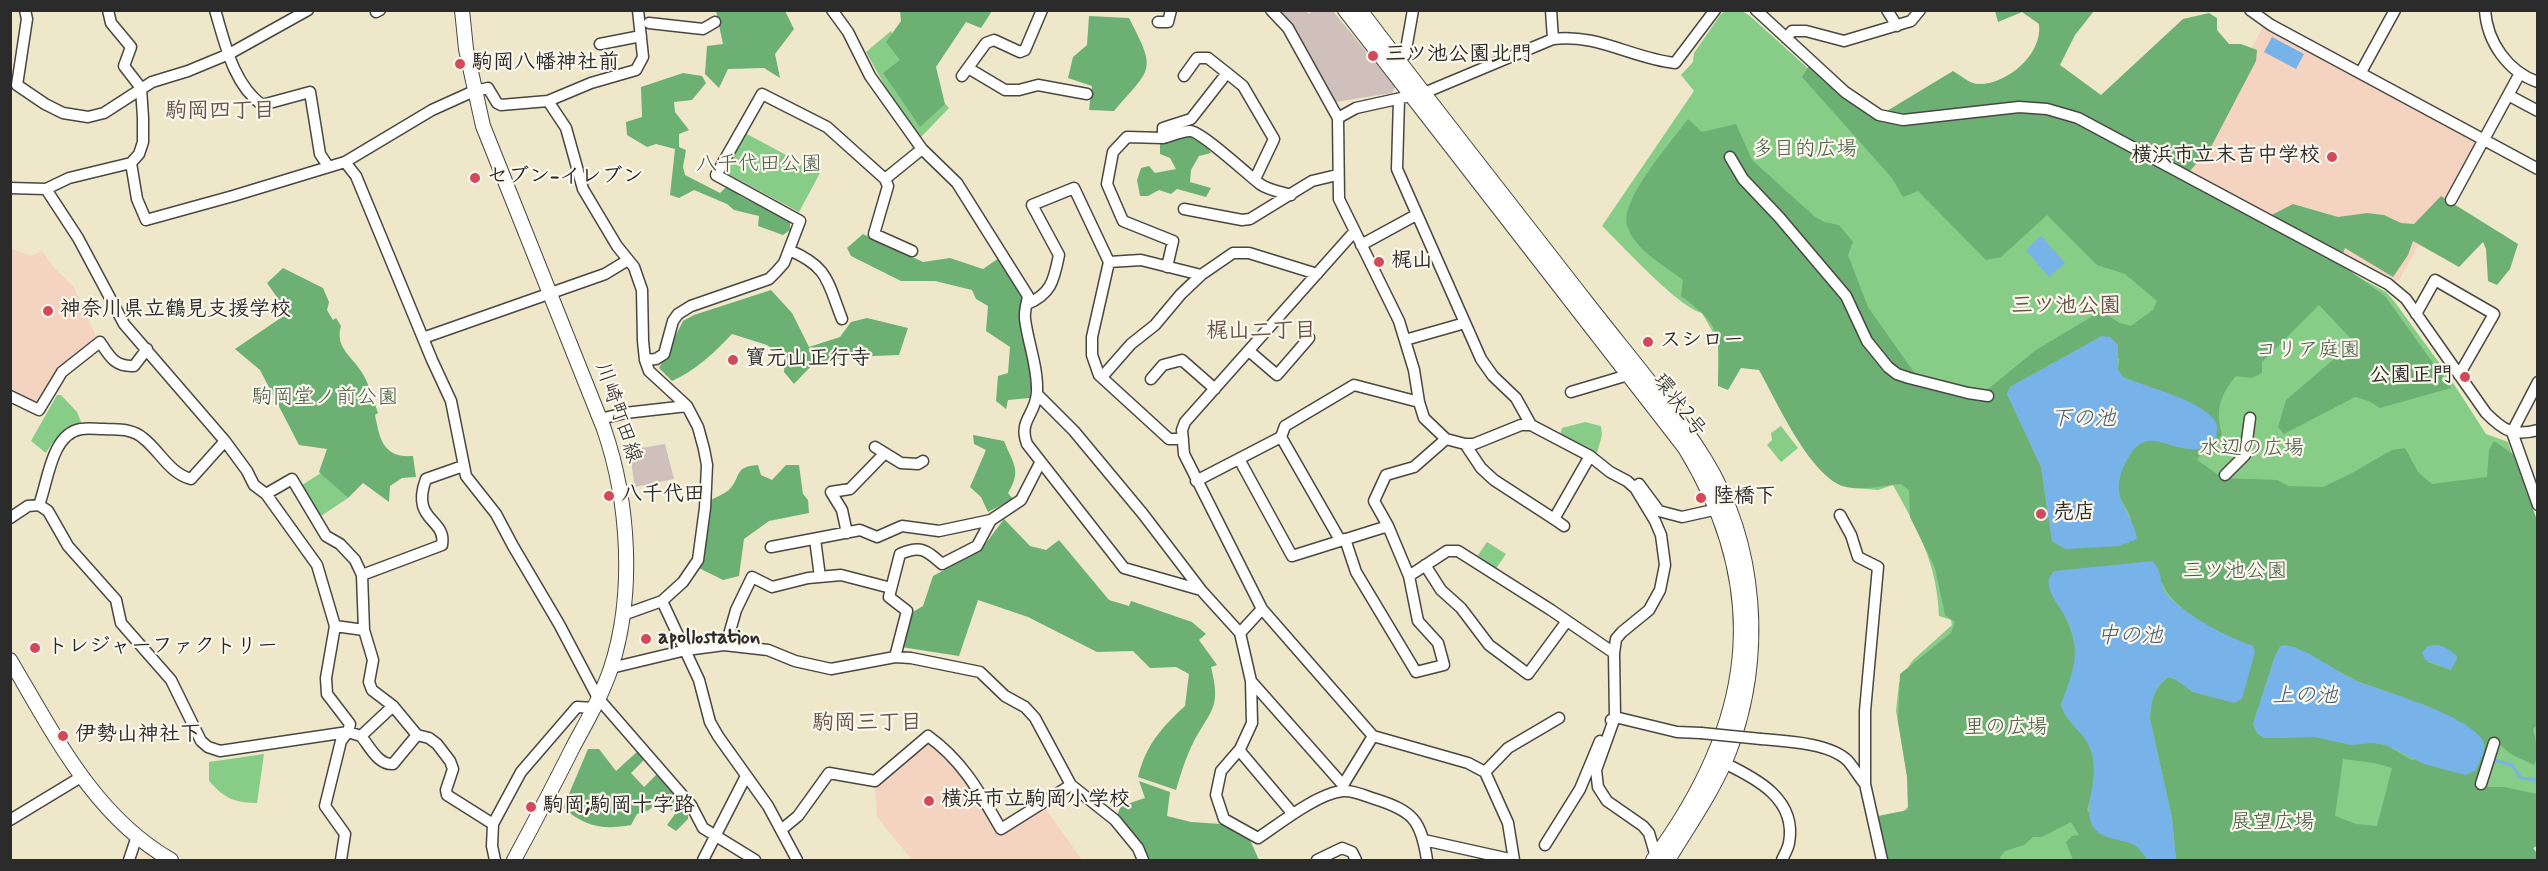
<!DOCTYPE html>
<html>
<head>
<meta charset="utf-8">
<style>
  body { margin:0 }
  #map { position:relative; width:2548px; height:871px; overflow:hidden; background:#eee7ca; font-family:Mynerve,sans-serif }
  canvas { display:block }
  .frame { position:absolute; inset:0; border:12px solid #2b2b2b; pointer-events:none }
</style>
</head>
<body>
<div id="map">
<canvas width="2548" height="871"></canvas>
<div class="frame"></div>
</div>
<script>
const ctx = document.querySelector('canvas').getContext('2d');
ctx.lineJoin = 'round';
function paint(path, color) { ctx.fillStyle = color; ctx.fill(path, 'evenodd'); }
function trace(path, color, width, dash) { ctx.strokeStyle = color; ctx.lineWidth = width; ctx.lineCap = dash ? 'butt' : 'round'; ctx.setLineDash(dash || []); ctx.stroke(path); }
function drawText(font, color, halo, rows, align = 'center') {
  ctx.font = font + ' Mynerve,"Klee One",sans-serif'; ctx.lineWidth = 4.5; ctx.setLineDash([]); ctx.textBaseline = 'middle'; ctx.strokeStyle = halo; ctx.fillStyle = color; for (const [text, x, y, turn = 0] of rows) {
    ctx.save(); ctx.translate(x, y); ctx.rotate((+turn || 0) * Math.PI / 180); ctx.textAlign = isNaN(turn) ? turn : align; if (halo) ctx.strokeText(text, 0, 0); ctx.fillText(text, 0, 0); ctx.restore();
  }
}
paint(new Path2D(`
  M2263 26 2476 143 2399 280 2394 281 2188 171Z
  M10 248 31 256 42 251 56 270 73 286 96 336 95 341 36 405 11 392Z
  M930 741 946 754 977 794 1002 835 1045 808 1082 860H912L877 817 875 786Z`), '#f4d3c0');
paint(new Path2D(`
  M1277 11H1306L1309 14 1312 11H1333L1395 87 1392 93 1336 102 1296 30Z
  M665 444 674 479 635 487 629 450Z`), '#d0c0bc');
paint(new Path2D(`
  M1726 11H1742L1750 16 1853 109 2317 254 2386 292 2394 301 2448 375 2486 434 2508 442 2537 530 2538 846 2533 848 2537 853V860H1888V826L1912 803 1896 711 1899 683 1912 661 1952 625 1951 620 1939 616C1937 563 1918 530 1893 485L1878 490 1856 488 1812 450 1764 363 1744 360 1718 380V341L1702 313C1678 307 1623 246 1602 226L1694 91 1681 75 1693 62 1694 53 1721 14Z
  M891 31 901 52 949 108 920 138 895 104 866 52Z
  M745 133 820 173 799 212 724 172Z
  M57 395H61L77 412 81 422C63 429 56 437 46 453L31 441Z
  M1585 422 1601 426 1602 435 1597 453 1560 435 1562 428Z
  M1781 426 1798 448 1781 462 1767 445 1772 440 1771 433Z
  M321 473 348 498 321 516 302 485Z
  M1487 542 1506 554 1495 570 1476 558Z
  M264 754 257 803C232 802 226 799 209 781V762Z`), '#87cc87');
paint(new Path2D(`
  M716 11H785L794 29 775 54 780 78 764 68 728 69 719 88 705 74 707 46 723 44Z
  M900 11H992L981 28 966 22 936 67 945 104 920 127 883 73 900 60 886 42 901 21Z
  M1995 11H2094L2075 35 2060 65 2101 95 2183 19 2209 13 2217 18V30L2229 44H2241L2257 50 2256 61 2211 147 2182 180 2260 221 2293 204 2338 217 2367 213 2384 215 2401 223 2414 224 2441 196 2518 244 2510 269 2497 285 2488 281 2486 249 2483 242 2459 267 2413 241 2408 255 2393 277 2345 248 2339 263 2385 296 2451 388 2380 408 2369 401 2355 397 2284 434 2278 427 2286 400 2354 342 2319 305 2262 362V373L2252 378 2236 376C2220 395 2215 410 2222 434 2217 447 2204 448 2197 460L2223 478 2277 480 2288 486 2323 487 2352 473 2392 450 2405 448 2418 472 2432 484 2487 477 2489 450 2494 441 2513 454 2537 520 2538 725 2533 729 2537 746V758L2534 765 2509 753 2493 738 2483 787H2504L2537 794V845L2533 848 2537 854V860H2176L2172 818 2150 719C2151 701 2153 690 2168 677L2175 679 2193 692 2253 646C2225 637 2171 610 2162 582L2053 595C2068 618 2081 646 2073 675 2070 685 2064 695 2061 705 2067 723 2073 721 2083 734 2099 756 2095 786 2087 810L2109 837 2129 842 2138 847 2148 860H2073L2066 842 2072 836 2079 835 2071 822 2042 837H2033L2024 845 2005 851 2000 857 2001 860H1885L1879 836 1878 816 1908 810 1907 777 1898 721 1900 674 1951 633 1955 622 1945 615 1935 568 1910 517 1909 490 1901 484C1885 485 1862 491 1846 487 1811 479 1776 400 1759 370L1741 368 1728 390 1718 386C1720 336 1723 327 1681 296L1683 280C1664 265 1634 250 1627 225 1620 199 1673 140 1688 119L1702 132 1736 124 1752 160 1814 216 1824 222 1839 225 1853 242 1848 255 1868 307 1925 388 1977 398 2036 350 2101 311 2120 323 2131 326 2153 310 2157 301 2125 274 2097 265 2047 215 2001 257 1986 260 1918 191 1903 197 1892 178 1802 77 1809 66 1843 95 1877 117 1953 71C1960 75 1970 84 1978 84 2007 85 2043 54 2039 24L2022 12 1998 22ZM2102 336 2119 359 2118 370 2123 377 2184 401 2191 449C2178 447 2163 439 2150 440 2130 441 2115 478 2119 495 2122 504 2130 512 2131 520 2133 527 2129 537 2129 543L2066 549 2052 541 2041 467 2007 394 2010 387ZM2439 645 2457 656 2451 670 2428 662ZM2294 647 2357 681 2430 707 2452 718 2482 739 2412 760 2386 745 2374 743 2314 737 2265 738 2257 733 2253 724 2275 656ZM2343 759 2374 763 2392 768 2377 826 2356 824 2335 816Z
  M1089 16 1129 18C1157 72 1152 67 1114 111L1089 110 1092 86 1068 78 1073 57 1087 45Z
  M683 73 702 76 706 83 692 100 674 102 675 112 689 130 679 134V147L686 150 683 167 685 175 720 193 726 187 734 188 740 196 790 221V230L783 235 758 226 759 216 734 210 727 204 694 190 679 198 670 195 675 149 656 144 647 147 627 135 626 122 642 117 641 87Z
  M1185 135C1197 138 1205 143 1211 153L1199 156 1191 170 1190 182 1211 188 1206 197 1177 189 1171 194 1159 190 1148 196H1140L1137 180 1141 168 1149 166 1155 173 1176 169 1170 158 1160 154V143Z
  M863 234 923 262 950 258 983 269 999 258 1023 294 1032 380 1030 398 1008 400 1006 409 996 401 998 376 1008 373 1010 347 986 331 988 306 976 299 972 290 935 281H901L851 256 847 248Z
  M283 268 323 288 329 302 327 310 333 320 336 318 341 326C334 349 355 358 364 376 370 387 374 401 378 413L375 415C380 441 384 458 413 456L416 477 402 478 390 486 389 502 363 483 348 498 319 472 327 449 299 445 260 370 235 349 288 313 267 283Z
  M771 290 792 313 809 347 840 337 851 322 867 318 908 328 899 355 848 357 814 363 794 384 784 372 785 358 767 345 732 334C715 352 695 371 672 381L659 368 683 321 694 315Z
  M973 435 1004 441C1013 464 1022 470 1008 493L1013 499 988 512 981 497 970 487 986 450 974 444Z
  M758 465 761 475 772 480 786 465H799L803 494 808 500 809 513 769 521 744 539 739 576 723 580 697 567 711 500C716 497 724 494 729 490 742 476 733 467 758 465Z
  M1004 519 1030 546 1046 550 1059 540 1109 600 1129 606 1131 601 1192 622 1206 634 1199 640 1217 665 1211 667C1221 708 1212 708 1194 741 1186 757 1181 773 1176 790L1138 777C1146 745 1161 728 1185 706L1189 674 1176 667 1150 668 1133 651 1097 652 1028 617 978 600 959 656 901 647 911 613 923 606 933 576 980 551Z
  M588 749H599L616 771 638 751 644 760 631 773 644 787 657 774 688 810V819L676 831 667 825 675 814 661 799 649 810 637 814 631 825C603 830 586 827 563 808Z
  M1139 781 1170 792 1167 816 1191 822 1221 824 1250 840 1259 860H1148L1142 845 1117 815 1121 806 1145 798Z`), '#6db074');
paint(new Path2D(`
  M2272 37 2304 54 2296 69 2264 52Z
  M2041 236 2065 263 2049 277 2026 250Z
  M2102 336 2110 337 2118 345V370L2123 377C2146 387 2202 400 2215 421 2219 428 2216 436 2214 444 2206 447 2200 450 2191 449 2163 448 2145 425 2127 460 2121 471 2118 479 2119 491 2121 508 2135 521 2137 539L2119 546 2066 549 2052 541 2041 467 2007 394 2010 387Z
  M2152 561C2163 570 2159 585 2167 595 2186 616 2227 637 2253 646L2255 652 2242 699 2234 703 2193 692 2175 679 2167 677C2153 690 2151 701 2150 719L2172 818 2176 860H2148C2144 856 2141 850 2136 846 2124 838 2103 841 2094 828 2082 811 2096 787 2094 765 2091 732 2069 730 2061 705 2071 676 2082 655 2069 624 2063 608 2038 586 2054 571Z
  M2285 645C2313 651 2333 671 2359 682 2386 692 2470 716 2483 741 2487 750 2479 763 2475 771L2465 775 2424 764 2386 745 2374 743 2351 745 2314 737 2264 738 2257 733 2253 724 2275 656 2280 646Z
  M2434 645C2442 645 2455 651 2457 659L2451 670 2425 660 2422 653 2428 646Z`), '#77b2e8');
trace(new Path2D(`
  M2494 760 2512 765 2521 778 2538 780`), '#77b2e8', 3);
const minor = new Path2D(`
  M25 10 27 19 17 85 45 104 63 113 88 117 104 113 152 82 188 71 229 54 308 10
  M215 10C225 43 233 84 262 105L310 92 320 154 328 166
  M832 10 848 32 870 76 922 149 957 183 1028 296C1027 303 1024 311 1025 319 1028 343 1038 367 1037 392 1036 415 1018 420 1027 444L1124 568 1201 590
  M1271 10 1288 28 1338 118 1339 199 1399 321 1414 370 1419 402 1424 418 1446 439 1465 444H1474L1521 425H1531L1590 456 1610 472 1627 481 1635 488 1655 521 1661 535 1665 565 1660 590 1649 610 1622 632 1616 639 1614 653 1615 717 1596 770 1598 787 1607 801 1643 826 1649 833 1656 857
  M1551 10 1553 39
  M1756 10 1845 92 1879 115 1903 120 2019 107 2047 109 2078 118 2388 284 2406 299 2486 413C2503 430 2513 437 2538 430
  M1887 10 1897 26
  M2250 10 2271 25 2538 169
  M2485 10C2487 42 2508 72 2538 82
  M376 12 380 10
  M1158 22H1168L1171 10
  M649 23 703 29 715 22
  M1786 38 1792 31H1806L1844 41 1911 21 1920 10
  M600 44 641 36
  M1398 60 1405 55 1413 10
  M968 68 1005 90H1019L1038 85 1087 94
  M2361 72 2395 10
  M962 76 986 43 994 40 1020 52 1025 50 1042 10
  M1184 76 1197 58H1208L1227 73
  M2508 95 2538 111
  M1399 99 1397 169 1481 359 1493 376 1516 398 1531 425
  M548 101 566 128 583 189 617 246 634 267 642 290 643 341 645 360 649 371 687 406 698 427 704 449 707 465 705 508 698 560 683 582 662 601
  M1338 118 1356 108 1424 93 1553 39C1596 33 1634 59 1675 63L1715 10
  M1163 138C1171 136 1182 131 1190 131 1201 131 1248 175 1260 184 1268 190 1281 192 1291 195
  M1730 157 1743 179 1779 217 1846 296 1867 341 1888 367 1897 374 1909 378 1968 393 1988 396
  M345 162 356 176 432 360 451 401 466 476 496 514 513 546 559 624 598 698 691 805 703 828 755 860
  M131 163 137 199 146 220 233 196 345 162 432 110 474 91 488 88 497 103 501 105 548 101 591 83 636 70 643 57 638 10
  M885 179 888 186 874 234 912 251
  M10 188 46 189 69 178 131 163 139 154 143 142V118L141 88 124 66 131 47 111 23 108 10
  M46 189 78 238 124 324 225 441 247 471 254 485 266 494 317 565 335 626 326 678 327 694 350 724 348 732 341 741 325 806 345 834 341 860
  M2451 200 2519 75
  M1184 209 1242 220 1250 219 1312 181 1337 175
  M1354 232 1185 422 1182 430 1184 454 1262 609 1373 736 1468 763 1485 772 1508 823 1514 860
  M1361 245 1416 215
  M789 250C829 267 827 281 842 319
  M1109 262 1141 260 1201 275 1233 253H1249L1317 274
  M1167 267 1173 241 1123 221 1107 184 1113 152 1127 137 1163 138V128L1191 119 1227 73 1243 86 1274 139 1255 179
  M1027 304C1052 294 1054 279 1059 255L1032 205 1074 188 1109 262 1092 337V355L1099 375 1169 439H1183
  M2416 314 2435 280 2494 314 2459 375
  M423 338 605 274 628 260
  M1405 340 1465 323
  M1249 351 1277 375 1309 338
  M645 360 656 359 664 354 673 321 678 314 691 306 769 279 776 272 784 263 800 221 716 175 762 94 827 127 885 179 922 149
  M1102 377 1131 344 1155 325 1181 294 1201 275
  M1151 379 1163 365 1182 360 1215 389
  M2538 382 2512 432 2538 505
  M1571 392 1628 375
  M1037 394 1074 431 1143 514 1201 590 1240 633 1251 681 1252 723 1240 749 1221 771 1216 795 1224 819 1258 838C1279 824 1318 793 1343 791 1354 790 1365 796 1375 799 1413 811 1421 820 1427 860
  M10 396 39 410 62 372 100 342C110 357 115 367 134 366L147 349
  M600 419 625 413 687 406
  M1281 437 1340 540
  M1465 444 1481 468 1494 480 1554 519 1590 456
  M875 447 901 463 918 464 923 461
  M1239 459 1292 556 1388 526 1374 501 1386 475 1414 467 1446 439
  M2225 475 2245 455 2250 418
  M1196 481 1281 437 1285 426 1354 385 1419 402
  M1639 484 1659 511 1682 517 1718 509
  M266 494 292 479 326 536 340 544 355 560 362 575 364 630 373 660 369 682 372 690 393 706 417 735 429 738 437 744 450 761 453 769 446 790 447 795 493 824
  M39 505C48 482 51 434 81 429 88 428 96 429 104 429 117 430 132 428 143 438 160 451 169 473 191 479L225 441
  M1840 515 1851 535 1858 557 1878 567 1865 711V784L1882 860
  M10 518 28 506 39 505 48 511 68 546 116 600 121 623 171 680 201 741 208 747 220 751 348 732 361 736 393 706
  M1554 519 1564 526
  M847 533 842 510 831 492 850 489 884 454
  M815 539 820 577
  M1345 539 1356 572 1416 672 1444 665 1438 643 1418 621 1409 576 1388 526
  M771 547 860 530 877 537 902 526 939 531 991 520
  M1425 565 1441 590 1461 608 1489 645 1528 674 1567 621
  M362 575 442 545C447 518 410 522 426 479L463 466
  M1409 576 1447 551H1458L1551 610 1614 653
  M623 615 662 601 699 680 710 722 718 736 768 806 797 860
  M335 626 364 630
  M1240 633 1262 609
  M726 645 736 610 752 577 772 587 808 578 841 575 891 588
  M895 657 907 611 889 597 900 554C921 545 926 550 942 564L977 546 991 520 1021 500 1040 463
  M611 668 686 650 724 645 768 650 795 661 831 669 895 657 911 658 980 672 1005 696 1025 707 1035 718 1071 785 1115 820 1138 848 1143 860
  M1251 681 1343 785V791
  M1611 720 1615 717 1677 732 1701 733
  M361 736C370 747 378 765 393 764L417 735
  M1761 739C1785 741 1831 743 1848 761 1854 768 1859 777 1865 784
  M1239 750 1293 814
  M1724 763C1758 779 1797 800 1789 843 1788 849 1784 855 1782 860
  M1485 772 1508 748 1559 718
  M2481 784 2494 743
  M1343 785 1373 736
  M10 820 81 777
  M781 830 798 816 829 773 875 781 928 736C963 761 980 793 1001 829L1071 785
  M1424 840 1514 860
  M1545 845 1580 789 1600 741
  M129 860 137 836
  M495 860 492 846 493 824 521 772 577 707 594 708
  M703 860 746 776
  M1317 860 1342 848 1352 852 1356 860`);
const major = new Path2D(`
  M462 10 466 49 483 126 604 429C629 502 635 594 611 668 602 695 587 721 573 747 554 785 534 823 514 860
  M1345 10 1685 448C1774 594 1752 726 1653 860
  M1360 10C1435 109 1511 205 1587 303 1625 352 1671 405 1704 458 1758 545 1765 657 1729 752 1714 790 1689 825 1668 860
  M10 660C54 734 94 816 171 860`);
trace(minor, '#484743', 13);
trace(major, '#484743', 16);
trace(minor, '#fff', 10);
trace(major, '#fff', 14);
const minorBridge = new Path2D(`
  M1701 733 1761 739`);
trace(minorBridge, '#484743', 13, []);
trace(minorBridge, '#fff', 10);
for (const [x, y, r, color] of [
  [1373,56,6,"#d1495b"],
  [460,64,6,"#d1495b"],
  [2332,157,6,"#d1495b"],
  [475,178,6,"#d1495b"],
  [1379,262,6,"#d1495b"],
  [48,311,6,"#d1495b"],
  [1648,342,6,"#d1495b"],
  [733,360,6,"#d1495b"],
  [2465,377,6,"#d1495b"],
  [609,496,6,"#d1495b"],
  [1701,498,6,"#d1495b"],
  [2041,514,6,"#d1495b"],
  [646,639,6,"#d1495b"],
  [35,648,6,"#d1495b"],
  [63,736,6,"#d1495b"],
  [929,801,6,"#d1495b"],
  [531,807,6,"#d1495b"]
]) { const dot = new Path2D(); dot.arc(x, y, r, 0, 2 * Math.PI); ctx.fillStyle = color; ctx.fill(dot); trace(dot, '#fbf7ec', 2); }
drawText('bold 21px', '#2b2b2b', '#fbf7ec', [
  ["三ツ池公園北門",1385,56],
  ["駒岡八幡神社前",472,64],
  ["横浜市立末吉中学校",2320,157,"right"],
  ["セブン-イレブン",487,178],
  ["梶山",1391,262],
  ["神奈川県立鶴見支援学校",60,311],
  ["スシロー",1660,342],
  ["寶元山正行寺",745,360],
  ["公園正門",2453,377,"right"],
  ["八千代田",621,496],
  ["陸橋下",1713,498],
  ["売店",2053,514],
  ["apollostation",658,639],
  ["トレジャーファクトリー",47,648],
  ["伊勢山神社下",75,736],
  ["横浜市立駒岡小学校",941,801],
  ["駒岡;駒岡十字路",543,807]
], 'left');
drawText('21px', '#475b47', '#fbf7ec', [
  ["多目的広場",1805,151],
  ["八千代田公園",759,166],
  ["コリア庭園",2308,352],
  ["駒岡堂ノ前公園",325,399],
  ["水辺の広場",2252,450],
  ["三ツ池公園",2235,573],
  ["里の広場",2006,729],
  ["展望広場",2273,824]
]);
drawText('21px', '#2b2b2b', '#fbf7ec', [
  ["環状2号",1678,406,53],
  ["川崎町田線",617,413,71]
]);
drawText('bold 22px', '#685448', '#fbf7ec', [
  ["駒岡四丁目",220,112],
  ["三ツ池公園",2066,307],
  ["梶山二丁目",1261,332],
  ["駒岡三丁目",867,724]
]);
drawText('italic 22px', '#465a6d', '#fbf7ec', [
  ["下の池",2083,420],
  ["中の池",2130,637],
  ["上の池",2305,697]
]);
</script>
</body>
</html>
